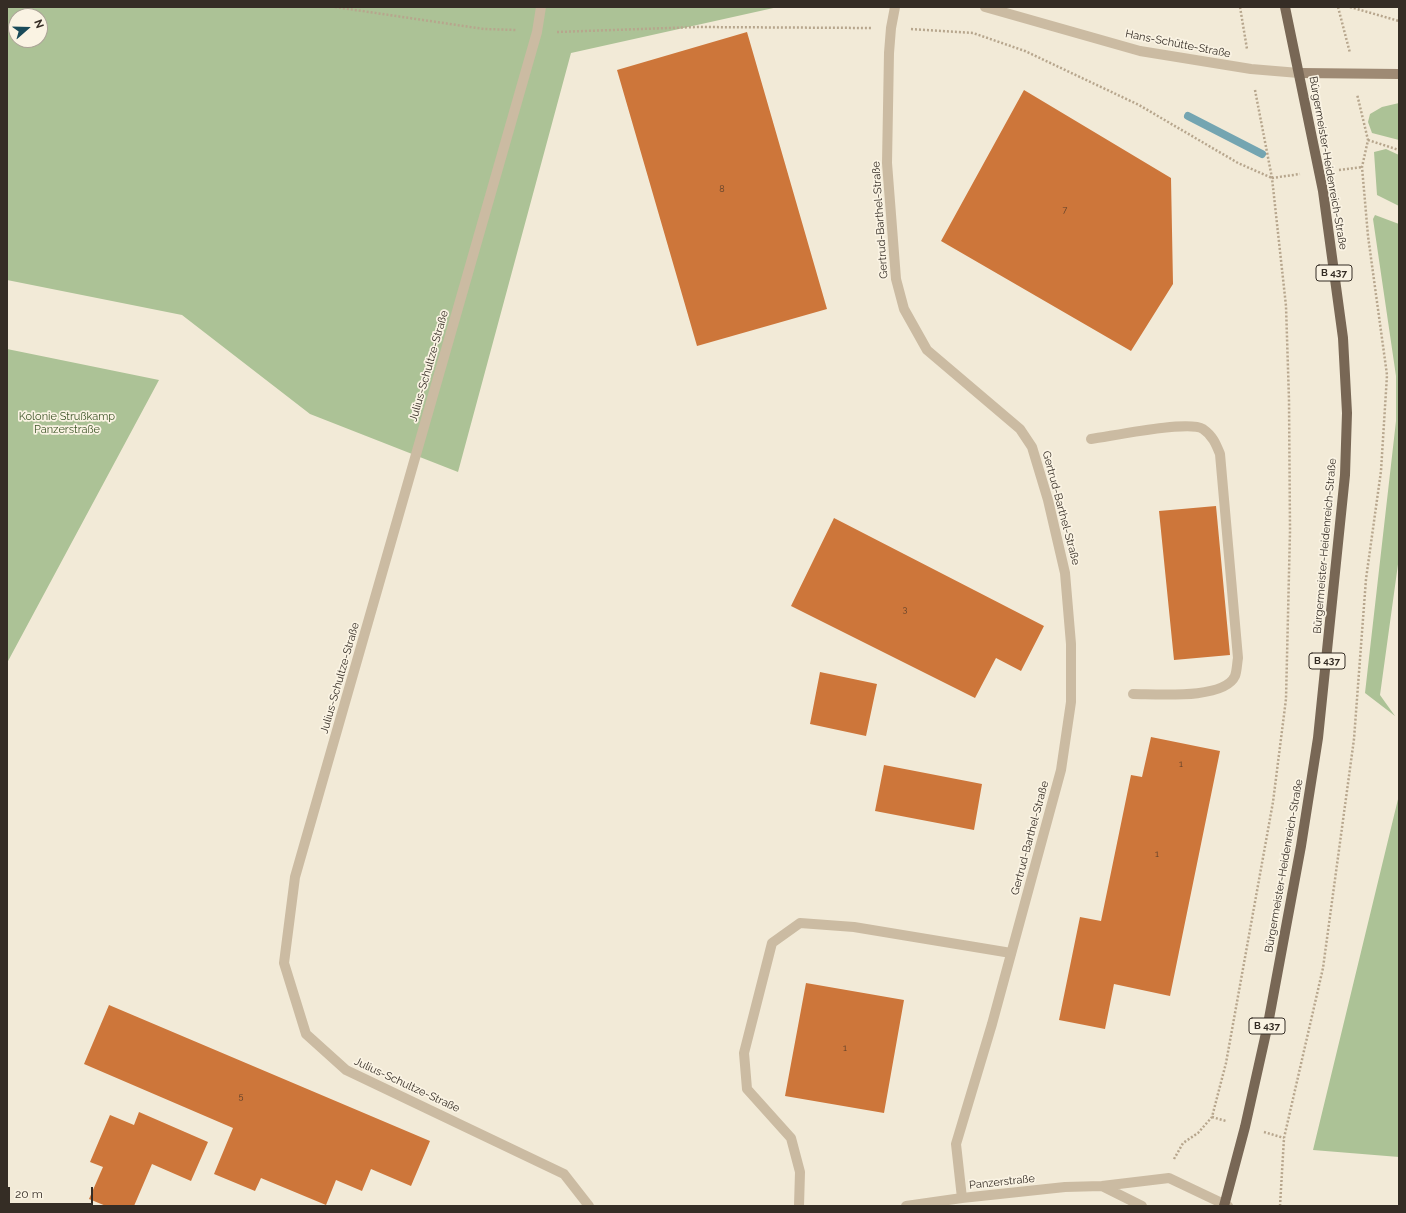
<!DOCTYPE html>
<html>
<head>
<meta charset="utf-8">
<style>
  body { margin:0 }
  #map { position:relative; width:1406px; height:1213px; overflow:hidden; background:#f2ead7; font-family:Raleway,sans-serif }
  canvas { display:block }
  .frame { position:absolute; inset:0; border:8px solid #352d25; pointer-events:none }
  .north { position:absolute; left:8px; top:8px; width:40px; height:40px; box-sizing:border-box; background:#faf3e3; border:1px solid #aba497; border-radius:50%; rotate:70deg; font-size:11px; font-weight:700; line-height:16px; text-align:center; color:#352d25 }
  .north::after { content:''; display:block; margin:auto; width:14px; height:18px; background:#194a59; clip-path:polygon(50% 0,100% 100%,50% 72%,0 100%) }
  .scale { position:absolute; left:8px; top:1187px; width:85px; height:18px; box-sizing:border-box; border:2px solid #352d25; border-top:0; padding-left:5px; font-size:12px; line-height:14px; white-space:nowrap; color:#352d25; -webkit-text-stroke:3px #faf3e3; paint-order:stroke }
</style>
</head>
<body>
<div id="map">
<canvas width="1406" height="1213"></canvas>
<div class="frame"></div>
<div class="north">N</div>
<div class="scale">20 m</div>
</div>
<script>
const ctx = document.querySelector('canvas').getContext('2d');
ctx.lineJoin = 'round';
function paint(path, color) { ctx.fillStyle = color; ctx.fill(path, 'evenodd'); }
function trace(path, color, width, dash) { ctx.strokeStyle = color; ctx.lineWidth = width; ctx.lineCap = dash ? 'butt' : 'round'; ctx.setLineDash(dash || []); ctx.stroke(path); }
function drawText(font, color, halo, rows, align = 'center') {
  ctx.font = font + ' Raleway,sans-serif'; ctx.lineWidth = 3.5; ctx.setLineDash([]); ctx.textBaseline = 'middle'; ctx.strokeStyle = halo; ctx.fillStyle = color; for (const [text, x, y, turn = 0] of rows) {
    ctx.save(); ctx.translate(x, y); ctx.rotate((+turn || 0) * Math.PI / 180); ctx.textAlign = isNaN(turn) ? turn : align; if (halo) ctx.strokeText(text, 0, 0); ctx.fillText(text, 0, 0); ctx.restore();
  }
}
paint(new Path2D(`
  M7 7H778L571 53 458 472 310 414 182 315 7 280ZM16 16H40V40H16Z
  M1399 103V140L1372 133 1368 122 1370 114 1382 107Z
  M1386 149 1399 155V206L1377 195 1374 152Z
  M1375 215 1399 224V557L1380 695 1395 716 1365 693 1396 421V376L1373 219Z
  M7 349 159 380 7 663Z
  M1399 795V1157L1313 1150Z`), '#acc296');
trace(new Path2D(`
  M1188 116 1262 154`), '#74a5b1', 8);
paint(new Path2D(`
  M747 32 827 309 697 346 617 70Z
  M1024 90 1171 178 1173 284 1131 351 941 241Z
  M1216 506 1230 655 1174 660 1159 511Z
  M834 518 1044 626 1021 671 996 658 975 698 791 606Z
  M820 672 877 684 866 736 810 724Z
  M1151 737 1220 751 1170 996 1114 984 1105 1029 1059 1020 1080 917 1101 921 1131 775 1142 777Z
  M884 765 982 784 974 830 875 811Z
  M806 983 904 1000 884 1113 785 1096Z
  M109 1005 430 1141 411 1186 371 1169 362 1191 336 1180 326 1205 261 1178 255 1191 214 1174 233 1128 84 1064Z
  M139 1112 208 1142 191 1181 152 1164 134 1206H106L89 1199 103 1167 90 1162 110 1115 134 1125Z`), '#cd763a');
trace(new Path2D(`
  M335 7 484 29 516 30
  M1240 7 1247 49
  M1338 7 1350 53
  M1350 7 1399 21
  M911 29 973 33 1025 51 1139 105 1238 163 1272 178
  M557 32 697 27 872 28
  M1368 140 1399 150
  M1339 170 1362 167
  M1272 178 1300 174
  M1212 1117 1226 1121
  M1264 1132 1284 1138
  M1174 1159 1183 1143 1198 1133 1212 1117 1226 1063 1273 802 1286 699 1290 531 1289 400 1286 306 1272 178 1255 90
  M1280 1206 1284 1138 1323 968 1354 739 1366 579 1381 471 1387 375 1368 236 1362 167 1368 140 1357 94`), '#b7a68d', 2.5, [2, 2]);
trace(new Path2D(`
  M1091 439C1113 436 1188 420 1203 429 1213 436 1216 444 1220 454L1238 658C1237 663 1237 671 1235 676 1224 700 1156 694 1133 694
  M799 1206 800 1172 791 1138 747 1089 744 1053 772 943 800 923 854 927 1011 953`), '#cbbba2', 10);
trace(new Path2D(`
  M541 7 537 32 295 877 284 963 306 1034 346 1070 564 1174 589 1206
  M895 7 891 28 889 53 887 163 896 279 904 309 927 350 1020 429 1032 447 1048 500 1065 573 1071 644V702L1061 770 992 1024 956 1144 962 1198
  M985 7 1140 51 1251 69 1299 73
  M1102 1186 1142 1206
  M906 1206 962 1198 1065 1187 1102 1186 1169 1178 1228 1206`), '#cbbba2', 10);
trace(new Path2D(`
  M1299 73 1399 74`), '#9e8a74', 10);
trace(new Path2D(`
  M1224 1206 1245 1127 1268 1024 1301 846 1318 738 1345 475 1347 413 1343 338 1323 191 1285 7`), '#786755', 10);
drawText('9px', '#5b3f2a', null, [
  ["8",722,189],
  ["7",1065,210],
  ["3",905,609],
  ["1",1181,764],
  ["1",1157,854],
  ["1",845,1048],
  ["5",241,1096]
]);
for (const [x, y, w] of [
  [1334,273,36],
  [1327,661,36],
  [1267,1026,36]
]) { const box = new Path2D(); box.roundRect(x - w / 2, y - 8, w, 16, 3); ctx.fillStyle = '#faf3e3'; ctx.fill(box); trace(box, '#352d25', 1); }
drawText('bold 10px', '#352d25', null, [
  ["B 437",1334,273],
  ["B 437",1327,661],
  ["B 437",1267,1026]
]);
drawText('11px', '#352d25', '#faf3e3', [
  ["Hans-Schütte-Straße",1178,44,11],
  ["Bürgermeister-Heidenreich-Straße",1328,163,80],
  ["Gertrud-Barthel-Straße",880,220,-94],
  ["Julius-Schultze-Straße",429,366,-74],
  ["Gertrud-Barthel-Straße",1061,508,75],
  ["Bürgermeister-Heidenreich-Straße",1325,546,-85],
  ["Julius-Schultze-Straße",340,678,-74],
  ["Gertrud-Barthel-Straße",1030,838,-75],
  ["Bürgermeister-Heidenreich-Straße",1284,866,-80],
  ["Julius-Schultze-Straße",407,1085,25],
  ["Panzerstraße",1002,1182,-6]
]);
drawText('11px', '#3d5528', '#faf3e3', [
  ["Kolonie Strußkamp",67,417],
  ["Panzerstraße",67,430]
]);
</script>
</body>
</html>
